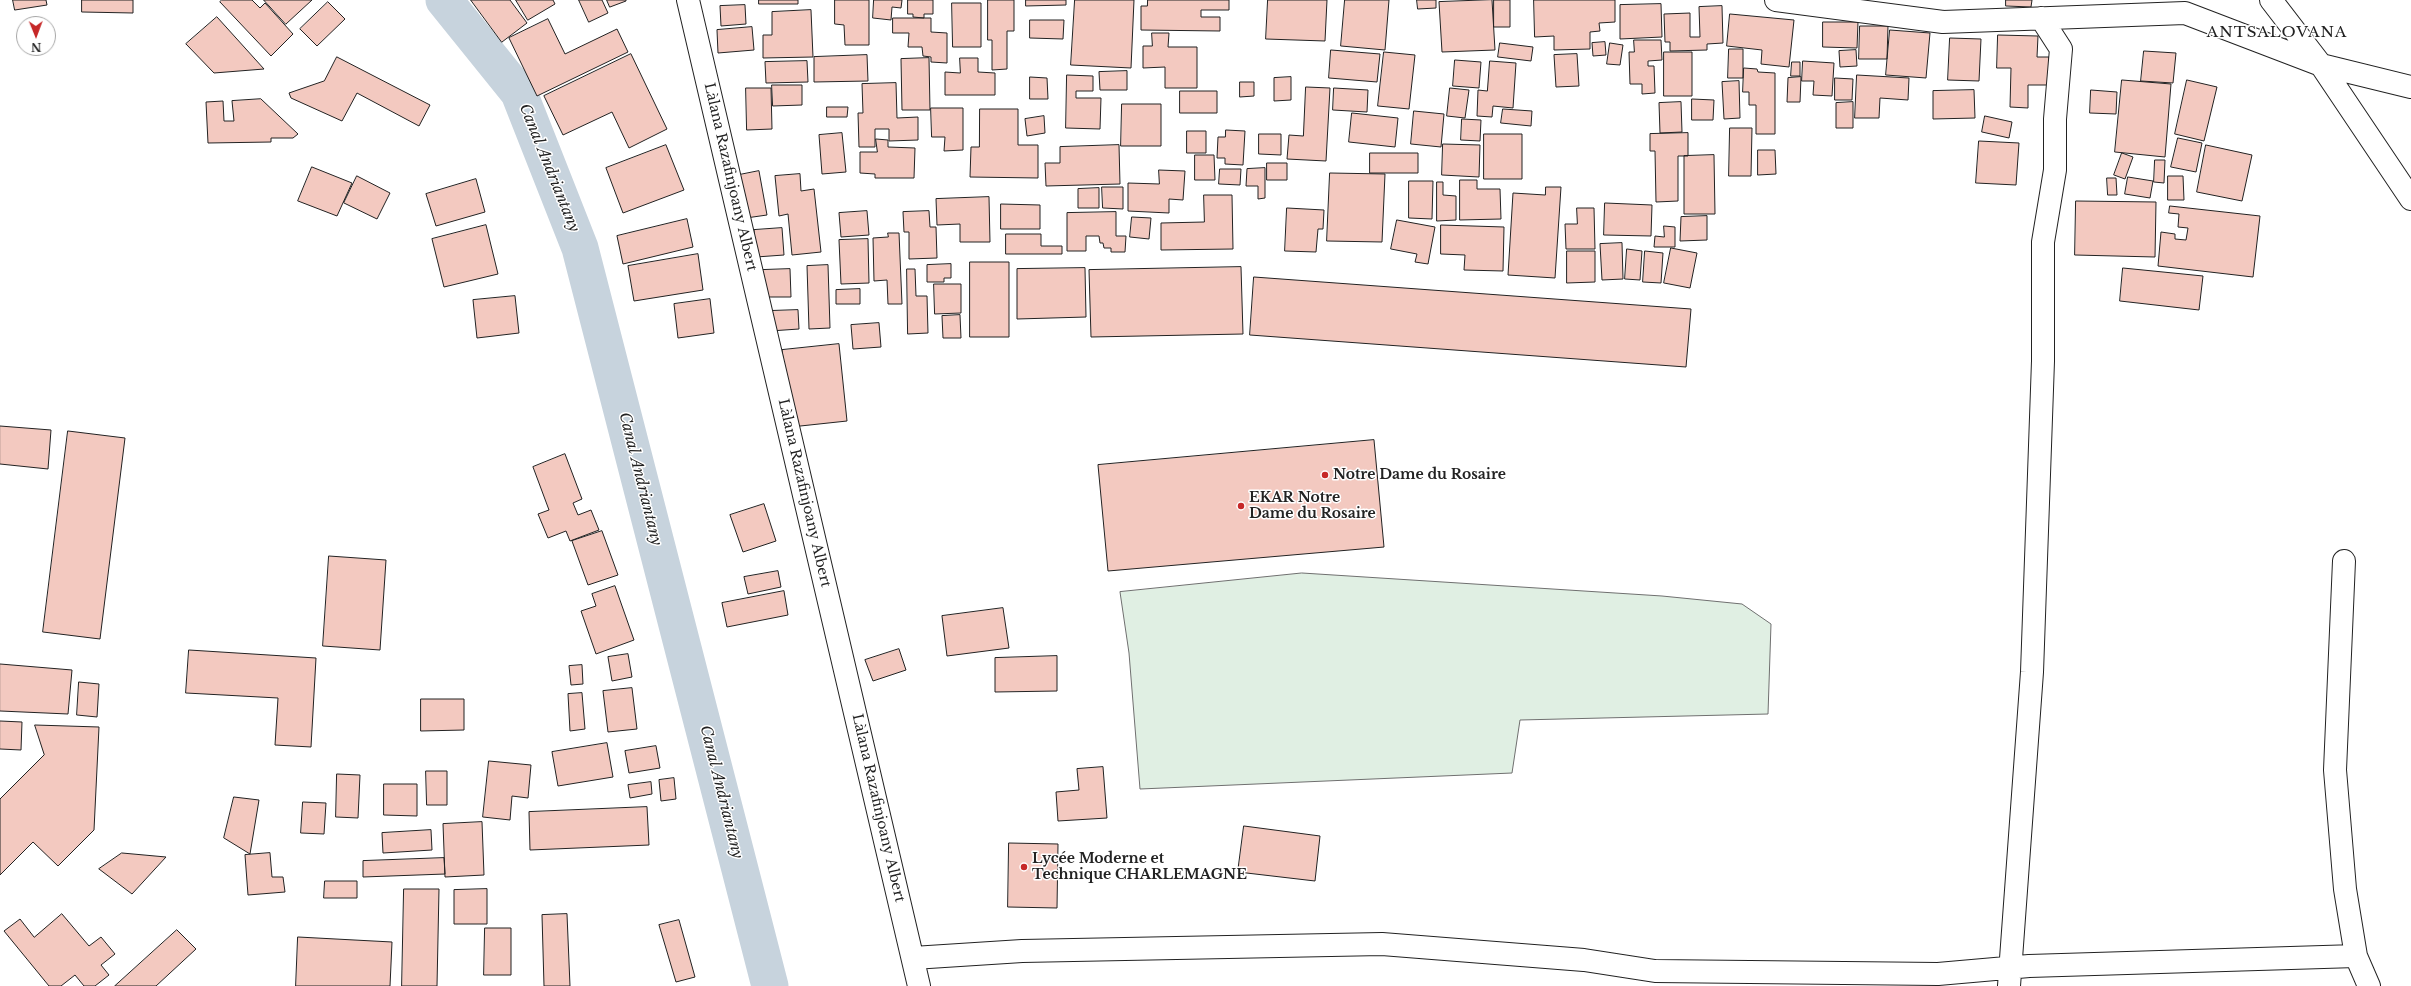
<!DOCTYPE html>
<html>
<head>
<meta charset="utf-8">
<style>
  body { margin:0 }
  #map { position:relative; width:2411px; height:986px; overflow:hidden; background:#fff; font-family:"Libre Baskerville",serif }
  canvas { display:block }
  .north { position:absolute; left:16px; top:16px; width:40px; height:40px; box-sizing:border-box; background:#fff; border:1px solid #a7a7a7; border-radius:50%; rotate:179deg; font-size:11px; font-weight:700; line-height:16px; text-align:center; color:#222 }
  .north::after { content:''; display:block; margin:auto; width:14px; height:18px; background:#c62828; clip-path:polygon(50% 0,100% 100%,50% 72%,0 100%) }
</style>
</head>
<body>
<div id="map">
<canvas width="2411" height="986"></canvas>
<div class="north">N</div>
</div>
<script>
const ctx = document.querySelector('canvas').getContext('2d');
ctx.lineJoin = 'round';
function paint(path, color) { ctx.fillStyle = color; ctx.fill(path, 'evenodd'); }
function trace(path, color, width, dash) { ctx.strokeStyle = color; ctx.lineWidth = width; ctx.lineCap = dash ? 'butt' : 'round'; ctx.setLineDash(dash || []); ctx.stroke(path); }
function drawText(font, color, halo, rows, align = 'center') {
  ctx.font = font + ' "Libre Baskerville",serif'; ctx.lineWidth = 3; ctx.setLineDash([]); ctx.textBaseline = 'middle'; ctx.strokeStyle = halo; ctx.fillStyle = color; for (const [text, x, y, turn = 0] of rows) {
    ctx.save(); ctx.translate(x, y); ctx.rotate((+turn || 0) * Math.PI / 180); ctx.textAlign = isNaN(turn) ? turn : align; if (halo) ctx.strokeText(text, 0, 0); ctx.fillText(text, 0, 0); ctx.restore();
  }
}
const green = new Path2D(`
  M1302 573 1662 596 1742 604 1771 624 1768 714 1520 720 1512 773 1140 789 1129 653 1120 592Z`);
paint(green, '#e0efe3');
trace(green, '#6f6f6f', 1);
trace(new Path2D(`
  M444 0 519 93 580 248 770 986`), '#c7d3dd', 37);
const building = new Path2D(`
  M13 0H46L47 5 15 10Z
  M82 0H133V13L82 12Z
  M222 0H252L260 8 265 3 293 34 271 56 220 2Z
  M264 0H312L286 24Z
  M471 0H510L527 23 502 42Z
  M516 0H553L555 4 528 20Z
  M579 0H602L608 13 589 22Z
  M607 0H626V1L610 7Z
  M759 0H798V4H759Z
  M835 0H869V45H845L844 25 835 24Z
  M874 0H902L901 8 892 7 891 20 873 18Z
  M908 0H933V14H924V18L913 17V14H908Z
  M988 0H1014V31H1007V69L992 70V40H988Z
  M1026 0H1066V5L1026 6Z
  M1075 0H1134L1131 68 1071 65Z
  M1148 0H1229V10H1201V17H1220V31L1141 30V6H1147Z
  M1268 0H1327L1325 41 1266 39Z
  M1345 0H1389L1385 50 1341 46Z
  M1417 0H1436V8L1418 9Z
  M1492 0 1495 50 1442 52 1439 2Z
  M1494 0H1510V27H1494Z
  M1534 0H1615V22L1599 23 1600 31 1590 32V49L1554 50V36L1535 37Z
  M2006 0H2032L2031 7 2006 6Z
  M328 2 345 19 317 46 300 29Z
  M952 3H981V47H953Z
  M1661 4 1662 37 1620 39V5Z
  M745 5 746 24 721 26 720 6Z
  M1722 6 1723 43 1707 44V50L1670 51V42H1665L1664 14 1690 13V37H1700L1699 7Z
  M811 10 813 57 763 58V35H772V12Z
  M1730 14 1794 20 1789 67 1761 64 1762 50 1727 46Z
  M217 17 264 69 214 73 186 44Z
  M893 18H931V32L947 33V63L931 62V57L923 56 922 47H908L909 33H893Z
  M548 19 565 54 617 29 628 52 537 96 509 38Z
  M1030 20H1064L1063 39 1030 38Z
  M1823 22H1858L1857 48 1823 47Z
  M1860 26H1888L1887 59H1859Z
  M752 27 754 50 718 53 717 30Z
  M1890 30 1930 33 1926 78 1886 75Z
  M1152 33H1169L1168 47H1197V88H1165V67L1143 68V46H1152Z
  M1998 35 2038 36 2037 57H2049L2048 85H2028V108L2010 107 2011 68H1997Z
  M1950 38 1981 39 1979 81 1948 80Z
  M1634 40H1661L1662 60 1648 61V66H1654L1655 93 1642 94V84H1630L1629 52H1634Z
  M1605 42 1606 55 1593 56 1592 43Z
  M1500 43 1533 47 1531 61 1498 57Z
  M1610 43 1623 45 1620 65 1607 64Z
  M1729 49H1743V78H1728Z
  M1331 50 1380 54 1377 82 1329 78Z
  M1856 50 1857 66 1840 67 1839 51Z
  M2144 51 2176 53 2173 83 2141 81Z
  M1384 52 1415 55 1409 109 1378 106Z
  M1664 52H1692V96H1664Z
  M631 54 667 129 629 148 612 112 563 135 544 96Z
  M1577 54 1579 86 1556 87 1554 55Z
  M867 55 868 81 814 82V57Z
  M337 57 430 105 419 126 357 93 342 121 291 98 289 93 324 81Z
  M929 58 930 110H902L901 59Z
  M960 58H978V72L995 73V95H945V72L960 73Z
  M1455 60 1481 62 1479 88 1453 86Z
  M807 61 808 82 766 83 765 62Z
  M1490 61 1516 63 1513 108 1493 106 1492 117 1477 116 1478 90 1487 91Z
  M1803 61 1834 63 1832 96 1813 95 1814 81H1802Z
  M1792 62H1800V76H1791Z
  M1744 68 1757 69 1758 72 1775 73V134H1756V105H1749V92H1743Z
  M1127 71V90H1100L1099 72Z
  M1067 75 1093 76V91H1076V98H1101L1100 129 1066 128Z
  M1857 75 1909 78 1908 100 1880 98 1879 118H1855Z
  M1030 77 1047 78 1048 99H1030Z
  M1291 77V100L1274 101V78Z
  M1801 77 1800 102H1787L1788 78Z
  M1835 78 1853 79 1852 100H1835Z
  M2122 80 2171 84 2165 157 2115 152Z
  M2187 80 2217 87 2204 141 2175 134Z
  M1739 81 1740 118 1724 119 1722 82Z
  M1240 82H1254V96L1240 97Z
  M896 83 897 118 918 117V140L889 141V129H875V147H859L858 113H863L862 84Z
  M772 85H802V105L773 106Z
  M1306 87 1330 88 1326 161 1287 159 1289 135 1303 136Z
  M746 88H771L772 129 747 130Z
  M1334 88 1368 90 1367 112 1333 110Z
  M1450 88 1469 90 1465 118 1447 116Z
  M1974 90 1975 118 1933 119V91Z
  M2091 90 2117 92 2116 114 2090 113Z
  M1180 91H1217V113H1180Z
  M261 99 298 134 293 138H271V142L208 143 206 102 223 101 224 121H234L232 101Z
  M1692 99 1714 100 1713 120H1692Z
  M1681 102 1682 132 1660 133 1659 103Z
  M1853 102V128H1836V103Z
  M1122 104H1161V146H1121Z
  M827 107H848L847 117H827Z
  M931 108H963V150L944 151 945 137H932Z
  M980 109H1018V145H1038V178L970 177 971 147H979Z
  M1503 109 1532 111 1531 126 1501 123Z
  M1414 111 1444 114 1441 147 1411 144Z
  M1352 113 1398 118 1395 147 1349 142Z
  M1044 116 1045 133 1027 136 1025 119Z
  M1985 116 2012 122 2009 138 1982 132Z
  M1462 119 1481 120 1480 141 1461 140Z
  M1730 128H1752L1751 176H1729Z
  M1226 130 1245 131 1243 165 1225 164V158H1217L1218 137H1225Z
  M1187 131H1206V153H1187Z
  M842 133 846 172 822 174 819 135Z
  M1688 133V156H1678V201L1656 202 1655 151H1650V134Z
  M1259 134H1281V155L1259 154Z
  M1484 134H1522V179H1484Z
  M2178 138 2202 143 2196 172 2171 167Z
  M876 139 888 140V147L915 148 914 178H875V174L860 173V152H877Z
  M1979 141 2019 143 2016 185 1976 183Z
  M1443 144 1480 145 1479 177 1442 175Z
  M666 145 684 190 623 213 606 168Z
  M1119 145 1120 184 1046 186 1045 163H1060V147Z
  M2206 145 2252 155 2242 201 2197 192Z
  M1758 150H1775L1776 174 1758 175Z
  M1370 153H1418V173H1370Z
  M2122 153 2133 157 2125 179 2114 175Z
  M1195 155H1214L1215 180H1195Z
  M1714 155 1715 214H1684V156Z
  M2155 160H2165L2164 183 2154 182Z
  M1267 163H1287V180H1267Z
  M312 167 352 183 337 216 298 201Z
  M1265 168V198L1258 199V186H1246L1247 169Z
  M1220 169H1241L1240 185 1219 184Z
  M1159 170 1185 171 1183 200 1169 199V213L1128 211V183L1159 184Z
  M759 171 767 215 746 218 739 175Z
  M1330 173 1385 174 1382 242 1327 241Z
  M800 174 801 191 814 189 821 252 792 255 788 214 779 216 775 176Z
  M357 176 390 193 377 219 344 203Z
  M2168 176H2183L2184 200H2168Z
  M2128 177 2153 181 2150 198 2125 194Z
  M2107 178H2116L2117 195H2108Z
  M476 179 485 212 436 226 426 194Z
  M1460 180H1477V189H1500L1501 219 1460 220Z
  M1409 181H1433L1432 219 1409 218Z
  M1437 182H1443V195L1456 196V220L1437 221Z
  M1102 187H1123V209L1103 208Z
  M1546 187H1561L1555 278 1508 275 1513 193 1545 195Z
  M1099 188V208H1078V189Z
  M1204 195H1232L1233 249 1161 250V223L1204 222Z
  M989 197 990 242H960V224L937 225 936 199Z
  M2076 201 2156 202 2155 257 2075 255Z
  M1605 203 1652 205 1651 236 1604 235Z
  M1001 204 1040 205V229H1001Z
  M2170 206 2260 216 2253 277 2158 266 2161 232 2175 234V239L2186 240 2188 228 2178 227 2179 214 2169 213Z
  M1287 208 1324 210 1323 229H1318L1316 252 1285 251Z
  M1577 208H1594L1595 249H1566L1565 224H1577Z
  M867 211 869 235 841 237 839 213Z
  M929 211 930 227H936L937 258 909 259V232H904L903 212Z
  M1116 212V236H1126L1125 252H1111V248H1104L1103 243H1100L1099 236H1086V251H1067V213Z
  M1707 216V240L1680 241 1681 217Z
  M1132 217 1151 218 1149 239 1130 237Z
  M687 219 693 247 623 264 617 236Z
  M1397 220 1435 227 1428 264 1415 262 1417 254 1391 249Z
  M486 225 498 274 444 287 432 239Z
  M1441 225 1504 227 1503 271 1464 270 1465 255 1441 254Z
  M1664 226 1675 227V247H1654L1655 236 1664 237Z
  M782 228 784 255 756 257 754 230Z
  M888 233H899L902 304H888L887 280 874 281 873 238 888 237Z
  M1006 234H1041V246H1062V254H1006Z
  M868 239 869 283 841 284 839 240Z
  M1622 243 1623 279 1602 280 1600 244Z
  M1671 248 1697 253 1690 288 1664 283Z
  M1627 249 1642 251 1640 280 1625 279Z
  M1567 251H1595V282L1567 283Z
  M1645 251 1663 253 1661 283 1643 282Z
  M698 254 703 290 634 301 628 266Z
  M970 262H1009V337H970Z
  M951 264V278H944V282H927V265Z
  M828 265 830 328 809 329 807 266Z
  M1241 267 1243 334 1091 337 1089 270Z
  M1085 268 1086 317 1017 319V269Z
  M2123 268 2203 276 2199 310 2120 301Z
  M790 269 791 297H763L762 270Z
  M907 269H915L916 296H927L928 333 908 334Z
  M1254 277 1691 309 1686 367 1250 335Z
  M934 284H961V313L935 314Z
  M860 289V304H836V290Z
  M515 296 519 333 477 338 473 300Z
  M710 299 714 333 678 338 674 304Z
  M798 310 799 329 770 331 769 311Z
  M960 315 961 338H943L942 316Z
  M879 323 881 347 853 349 851 325Z
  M839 344 847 421 791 427 782 350Z
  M0 426 51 430 48 469 0 464Z
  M68 431 125 438 100 639 43 632Z
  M1374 440 1384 547 1108 571 1098 465Z
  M565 454 582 499 573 503 578 515 591 510 599 530 570 541 566 531 548 538 538 514 549 510 533 467Z
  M764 504 776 541 743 552 730 515Z
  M602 531 618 575 588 585 572 541Z
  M329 556 386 560 380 650 323 646Z
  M778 571 781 587 748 594 744 577Z
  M615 586 634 640 596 654 581 611 596 606 592 594Z
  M784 591 788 615 727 627 722 603Z
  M1003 608 1009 648 947 656 942 616Z
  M899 649 906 670 873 681 865 660Z
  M189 650 316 658 311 747 275 745 278 698 186 693Z
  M628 654 632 677 612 681 608 657Z
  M1057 656V691L995 692V658Z
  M0 664 72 670 68 714 0 711Z
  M582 665 583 684 571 685 569 666Z
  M79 682 99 684 97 717 77 715Z
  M632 688 637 729 608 732 603 691Z
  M582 693 585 729 570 731 568 694Z
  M421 699H464V730L421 731Z
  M0 721 22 722 21 750 0 749Z
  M35 725 99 727 94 830 58 866 33 842 0 875V799L44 755Z
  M607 743 613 777 558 786 552 752Z
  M656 746 660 768 629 773 625 751Z
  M489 761 531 765 528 798 512 796 510 820 483 817Z
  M1103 767 1107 818 1058 821 1056 792 1079 790 1077 769Z
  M426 771H447V805H427Z
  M337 774 360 775 358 818 336 817Z
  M674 778 676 799 661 801 659 780Z
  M651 782 652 794 630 798 628 785Z
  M384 784H417V816L384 815Z
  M234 797 259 800 250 854 224 838Z
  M303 802 326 803 324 834 301 833Z
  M647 807 649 845 530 850 529 812Z
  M482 822 484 875 445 877 443 824Z
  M1244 826 1320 836 1315 881 1238 872Z
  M431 830 432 850 383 853 382 833Z
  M1009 843 1058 844 1057 908 1008 907Z
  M122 853 166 857 132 894 99 869Z
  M270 853 272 877H283L285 892 248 895 245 855Z
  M444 858 445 874 363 877V861Z
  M325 881H357V898H324Z
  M404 889H439L437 986H402Z
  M487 889V924H454V890Z
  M62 914 89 946 101 937 115 954 101 965 109 975 95 986H84L75 975 61 986H49L4 931 20 919 34 937Z
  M567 914 570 986H544L542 915Z
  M679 920 695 977 676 982 659 925Z
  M485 928H511V975H484Z
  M177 930 196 949 156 986H115Z
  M298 937 392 942 390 986H296Z`);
paint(building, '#f3c9c0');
trace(building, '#222', 1);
const street = new Path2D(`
  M688 0 919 986
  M1776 0 1943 22 2185 13 2321 65 2411 87
  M2271 0 2321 65 2411 199
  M2344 561 2335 770 2345 889 2356 956 2369 986
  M913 958 1022 951 1382 944 1584 960 1655 971 1938 974 2029 966 2356 956
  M2009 986 2032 672 2043 361V242L2055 170V119L2061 49 2041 18`);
trace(street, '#222', 24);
trace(street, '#fff', 22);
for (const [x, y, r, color] of [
  [1325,475,4,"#c62828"],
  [1241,506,4,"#c62828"],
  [1024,867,4,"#c62828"]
]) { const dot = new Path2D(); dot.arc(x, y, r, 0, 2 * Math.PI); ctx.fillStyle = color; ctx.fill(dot); trace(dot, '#fff', 1.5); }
drawText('14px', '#222', '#fff', [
  ["Làlana Razafinjoany Albert",730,177,77],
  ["Làlana Razafinjoany Albert",804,493,77],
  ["Làlana Razafinjoany Albert",878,808,77]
]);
drawText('bold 14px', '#222', '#fff', [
  ["Notre Dame du Rosaire",1333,475],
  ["EKAR Notre",1249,498],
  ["Dame du Rosaire",1249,514],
  ["Lycée Moderne et",1032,859],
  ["Technique CHARLEMAGNE",1032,875]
], 'left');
ctx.letterSpacing = '1px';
drawText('15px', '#222', '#fff', [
  ["ANTSALOVANA",2277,33]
]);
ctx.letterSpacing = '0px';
drawText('italic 15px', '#222', '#fff', [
  ["Canal Andriantany",549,168,68],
  ["Canal Andriantany",640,479,76],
  ["Canal Andriantany",721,792,76]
]);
</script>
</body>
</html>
